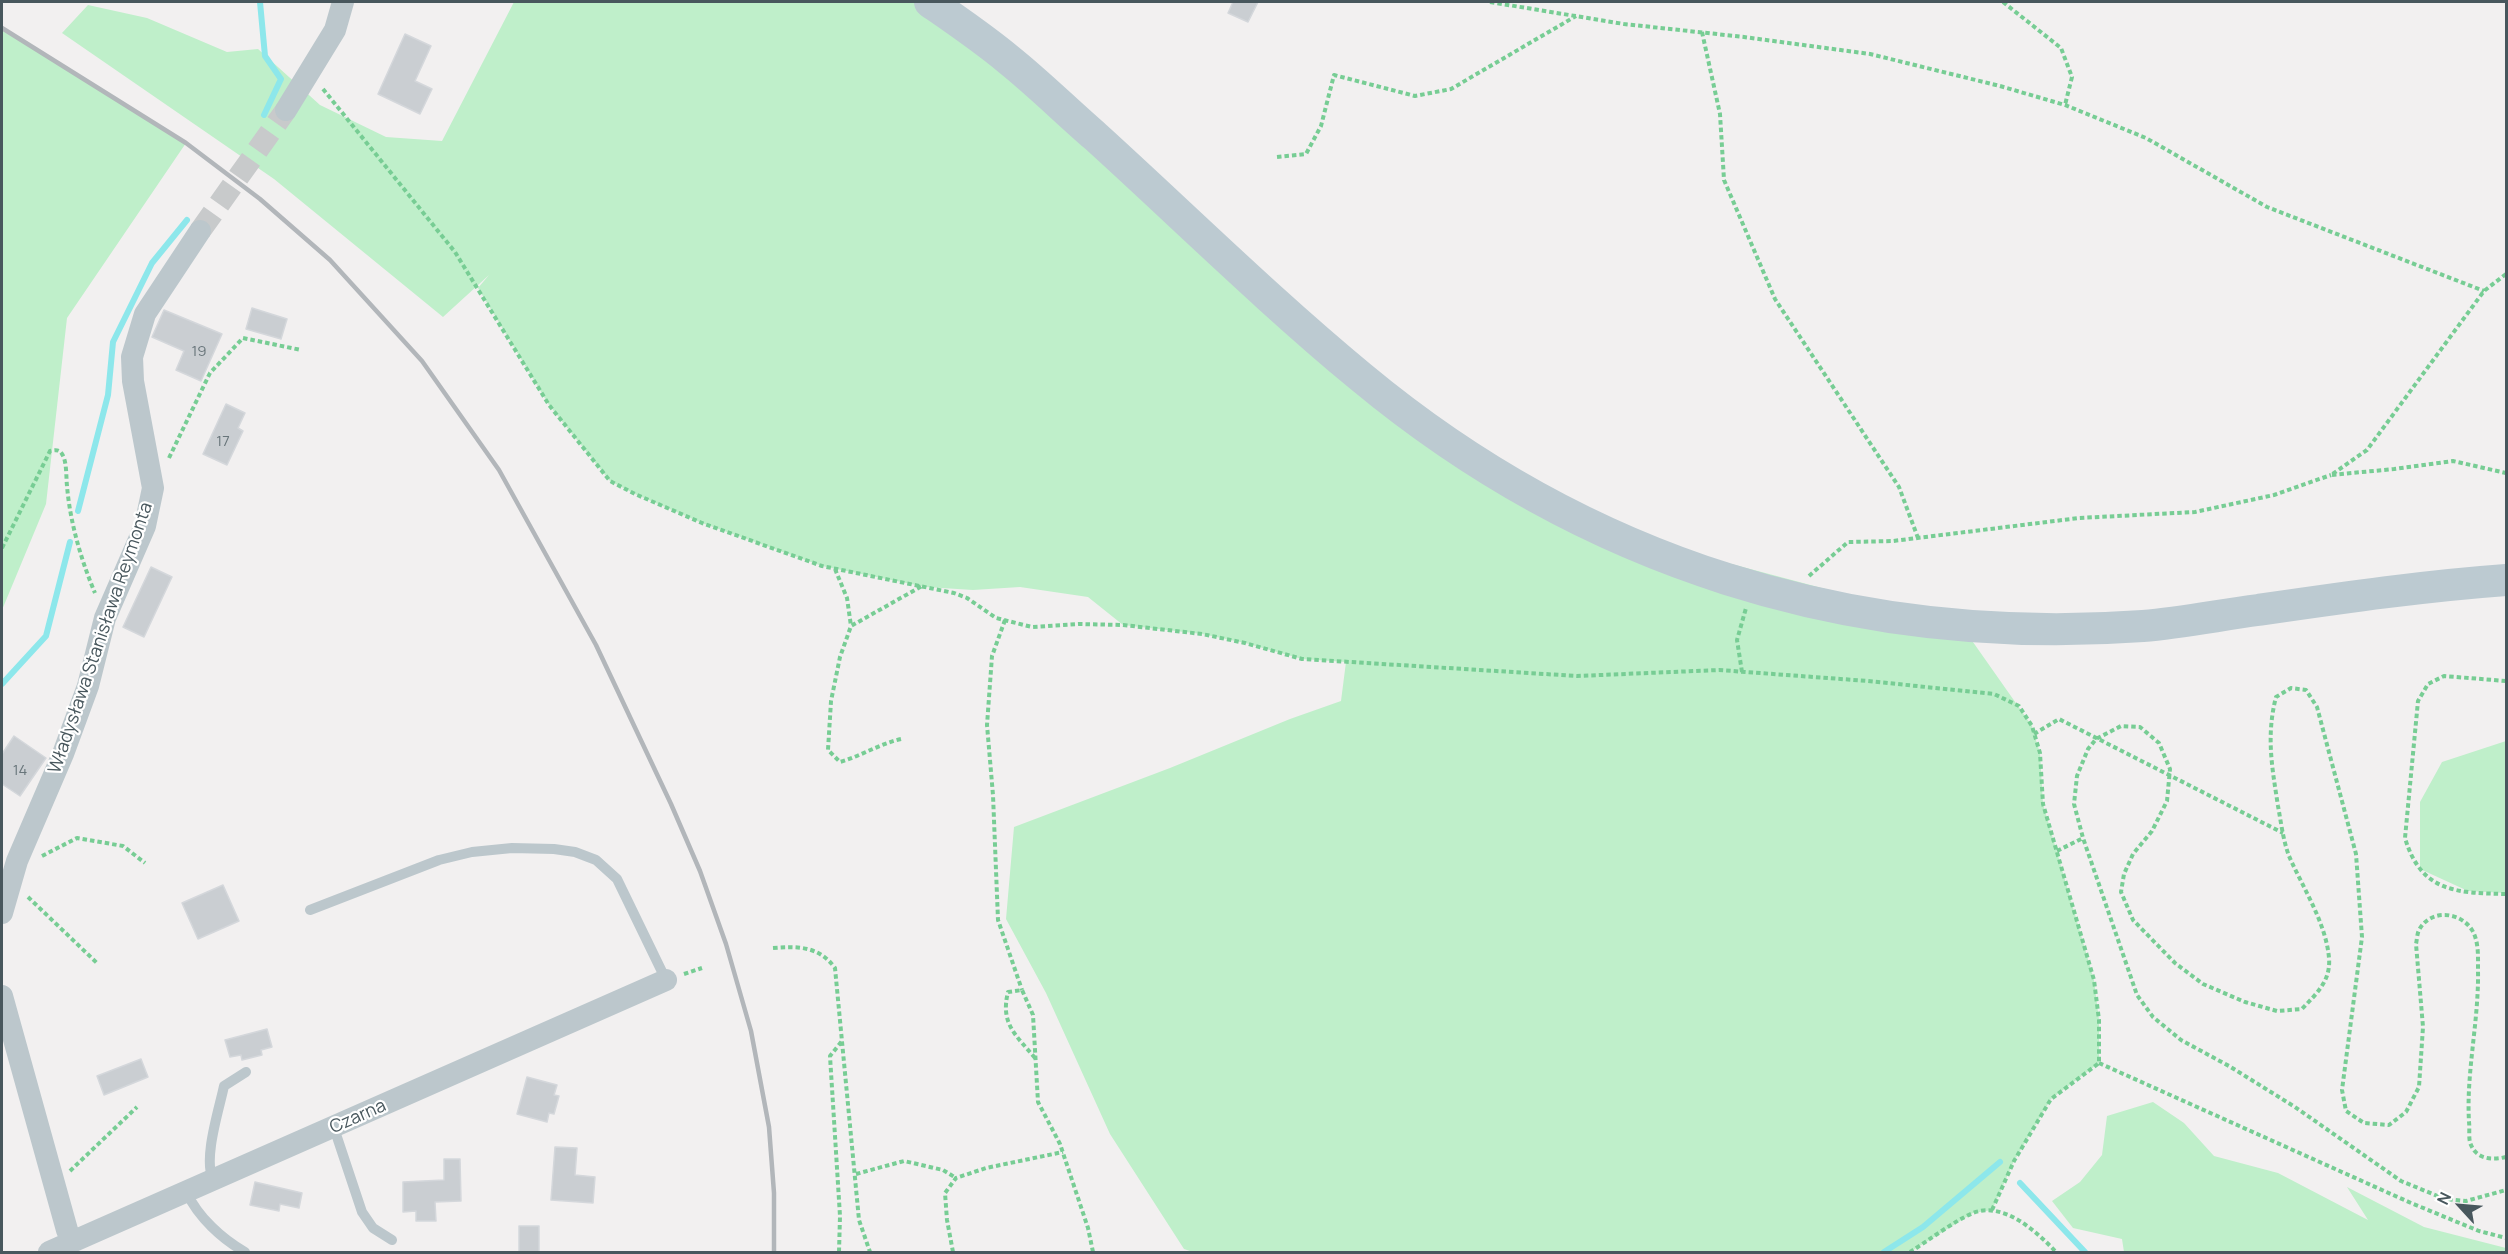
<!DOCTYPE html>
<html>
<head>
<meta charset="utf-8">
<style>
  body { margin:0 }
  #map { position:relative; width:2508px; height:1254px; overflow:hidden; background:#f2f0f0; font-family:Manrope,sans-serif }
  canvas { display:block }
  .frame { position:absolute; inset:0; border:3px solid #48575d; pointer-events:none }
  .north { position:absolute; left:2430px; top:1176px; width:60px; height:60px; -webkit-text-stroke:4px #fff; paint-order:stroke; rotate:296deg; font-size:16px; font-weight:700; line-height:24px; text-align:center; color:#48575d }
  .north::after { content:''; display:block; margin:auto; width:21px; height:27px; background:#48575d; clip-path:polygon(50% 0,100% 100%,50% 72%,0 100%) }
</style>
</head>
<body>
<div id="map">
<canvas width="2508" height="1254"></canvas>
<div class="frame"></div>
<div class="north">N</div>
</div>
<script>
const ctx = document.querySelector('canvas').getContext('2d');
ctx.lineJoin = 'round';
function paint(path, color) { ctx.fillStyle = color; ctx.fill(path, 'evenodd'); }
function trace(path, color, width, dash) { ctx.strokeStyle = color; ctx.lineWidth = width; ctx.lineCap = dash ? 'butt' : 'round'; ctx.setLineDash(dash || []); ctx.stroke(path); }
function drawText(font, color, halo, rows, align = 'center') {
  ctx.font = font + ' Manrope,sans-serif'; ctx.lineWidth = 4.5; ctx.setLineDash([]); ctx.textBaseline = 'middle'; ctx.strokeStyle = halo; ctx.fillStyle = color; for (const [text, x, y, turn = 0] of rows) {
    ctx.save(); ctx.translate(x, y); ctx.rotate((+turn || 0) * Math.PI / 180); ctx.textAlign = isNaN(turn) ? turn : align; if (halo) ctx.strokeText(text, 0, 0); ctx.fillText(text, 0, 0); ctx.restore();
  }
}
paint(new Path2D(`
  M514 2H930L1300 326 1596 528 1961 625 2032 726 2034 734 2040 753 2043 804 2094 980 2099 1020V1063L2051 1099 2014 1161 1992 1210 1973 1213 1910 1252H1193L1184 1249 1110 1134 1046 993 1006 919 1014 827 1170 768 1290 719 1341 701 1346 662 1302 659 1245 643 1202 634 1123 625 1088 597 1020 587 973 590 926 587 822 566 702 523 635 494 610 481 549 405 478 288 489 275 443 317 274 179 62 33 88 5 147 18 227 52 258 49 320 105 386 137 442 141Z
  M2 28 186 143 67 318 46 504 2 610Z
  M2506 741V893L2468 891 2420 869V802L2442 762Z
  M2153 1102 2184 1123 2214 1156 2278 1173 2368 1220 2347 1187 2424 1227 2506 1248V1252H2124L2122 1239 2073 1228 2052 1201 2080 1182 2102 1155 2107 1116Z`), '#bfefca');
trace(new Path2D(`
  M260 2 265 56 281 79 264 115
  M78 511 108 395 113 342 152 263 187 220
  M2 684 46 636 70 542
  M2020 1183 2085 1252
  M1884 1252 1923 1227 2000 1162`), '#8de7eb', 6);
const building = new Path2D(`
  M1233 2H1258L1248 22 1228 13Z
  M405 34 431 46 415 81 432 89 420 114 378 94Z
  M252 308 287 319 281 339 246 329Z
  M164 310 222 334 201 381 176 370 184 351 152 337Z
  M226 404 245 413 238 428 243 431 227 465 203 454Z
  M151 567 172 577 144 637 123 627Z
  M14 736 46 758 20 796 2 784V754Z
  M223 885 239 921 198 939 182 903Z
  M267 1029 272 1047 261 1050 262 1055 242 1060 241 1055 230 1057 225 1040Z
  M141 1059 148 1077 104 1095 97 1076Z
  M527 1077 557 1085 554 1095 559 1096 554 1114 549 1113 547 1122 517 1114Z
  M555 1147 577 1148 575 1175 595 1177 593 1203 551 1200Z
  M444 1159H460L461 1201 435 1202 436 1221H416V1211L403 1212V1182L444 1180Z
  M255 1182 302 1193 299 1208 280 1204 279 1211 250 1205Z
  M519 1226H539V1252H519Z`);
paint(building, '#caced2');
trace(building, '#d4d7db', 1.5);
trace(new Path2D(`
  M200 231 286 110`), '#c8cacb', 22, [22, 11]);
trace(new Path2D(`
  M1490 2 1624 24 1744 37 1870 54 2000 86 2065 105 2146 138 2267 207 2484 291
  M2003 2 2061 48 2072 77 2065 105
  M1702 32 1720 114 1724 180 1775 299 1899 487 1918 538
  M323 89 455 252 549 405 610 481 635 494 702 523 822 566 954 593 967 598 996 618 1032 627 1079 624 1123 625 1202 634 1245 643 1302 659 1577 676 1719 670 1868 681 1994 694 2019 706 2032 726 2040 753 2043 804 2094 980 2099 1020V1063
  M1277 157 1306 154 1321 126 1334 75 1415 96 1451 89 1576 16
  M2506 274 2484 291 2367 450 2331 475 2394 469 2453 461 2506 473
  M169 458 210 373 243 338 301 350
  M2 548 50 451C55 450 59 449 62 454 67 461 66 477 67 486 70 522 81 560 95 593
  M835 569 847 598 851 626
  M1809 576 1848 542 1893 541 2079 518 2195 512 2274 495 2331 475
  M1005 620 992 656 987 725 993 795 998 920 1022 990
  M1742 672 1737 640 1746 608
  M2506 681 2444 676 2428 684 2418 701 2405 838C2421 892 2456 893 2506 894
  M2034 734 2059 719 2283 833
  M901 739C879 744 861 756 840 762L828 750 831 701 840 657 851 626 922 586
  M2057 851 2083 838
  M42 856 77 838 123 846 145 863
  M28 897 98 964
  M773 948C798 946 819 946 835 968L859 1220 870 1252
  M684 974 702 968
  M1035 1058C1016 1035 1000 1024 1008 992L1022 990 1033 1015 1038 1102 1060 1144 1088 1228 1093 1252
  M2099 1063 2411 1203 2479 1231 2506 1238
  M2506 1157C2494 1160 2477 1160 2471 1145 2468 1139 2470 1129 2469 1122 2466 1072 2479 1021 2478 970 2478 958 2479 941 2472 930 2460 911 2430 909 2419 930 2417 934 2417 940 2416 944L2423 1027 2419 1087 2406 1112 2389 1125 2364 1123 2346 1111 2342 1090 2362 937 2356 854 2317 707 2306 690 2291 688 2276 697C2266 736 2272 767 2278 806 2281 822 2283 840 2289 856 2303 888 2326 923 2329 958 2331 981 2316 994 2302 1009L2277 1011 2245 1002 2203 984 2175 963 2133 920 2121 892 2124 874 2133 854 2152 831 2167 801 2170 769 2159 743 2140 727 2121 726 2096 739 2088 749 2077 776 2074 804 2083 838 2137 995 2153 1017 2181 1040 2229 1066 2295 1107 2401 1181 2445 1199 2466 1201 2506 1190
  M70 1171 137 1107
  M856 1174 904 1161 943 1170 956 1178
  M1992 1210 2014 1161 2051 1099 2099 1063
  M839 1252 840 1216 830 1056 842 1041
  M953 1252 947 1220 945 1193 956 1178 986 1168 1063 1152
  M1910 1252C1928 1241 1954 1221 1973 1213 2004 1201 2037 1232 2056 1252`), '#77cd94', 4, [4.5, 3]);
trace(new Path2D(`
  M310 910 439 860 472 852 512 848 554 849 575 852 596 860 617 879 666 980
  M334 1128 362 1212 373 1228 392 1240
  M213 1180C203 1158 219 1110 224 1086L246 1072
  M187 1193C198 1217 222 1239 245 1252`), '#bcc7cc', 10);
trace(new Path2D(`
  M286 110 335 30 343 2
  M2 913 17 861 63 754 88 686 105 618 145 526 153 488 133 381 132 357 145 314 200 231
  M2 996 67 1230 72 1242
  M49 1252 666 980`), '#bcc7cc', 22);
trace(new Path2D(`
  M930 2C956 20 984 39 1009 60 1039 84 1067 112 1096 137 1184 217 1269 301 1361 377 1585 563 1853 647 2143 626 2181 623 2220 615 2258 610 2341 598 2423 586 2506 580`), '#bccad1', 32);
trace(new Path2D(`
  M2 28 186 143 260 199 330 260 422 361 499 470 596 645 671 804 700 871 726 944 751 1031 769 1127 774 1193V1252`), '#b2b6ba', 4.5);
drawText('15px', '#68757a', null, [
  ["19",199,352],
  ["17",223,442],
  ["14",20,771]
]);
drawText('18px', '#48575d', '#fff', [
  ["Władysława Stanisława Reymonta",101,638,-71],
  ["Czarna",358,1117,-24]
]);
</script>
</body>
</html>
